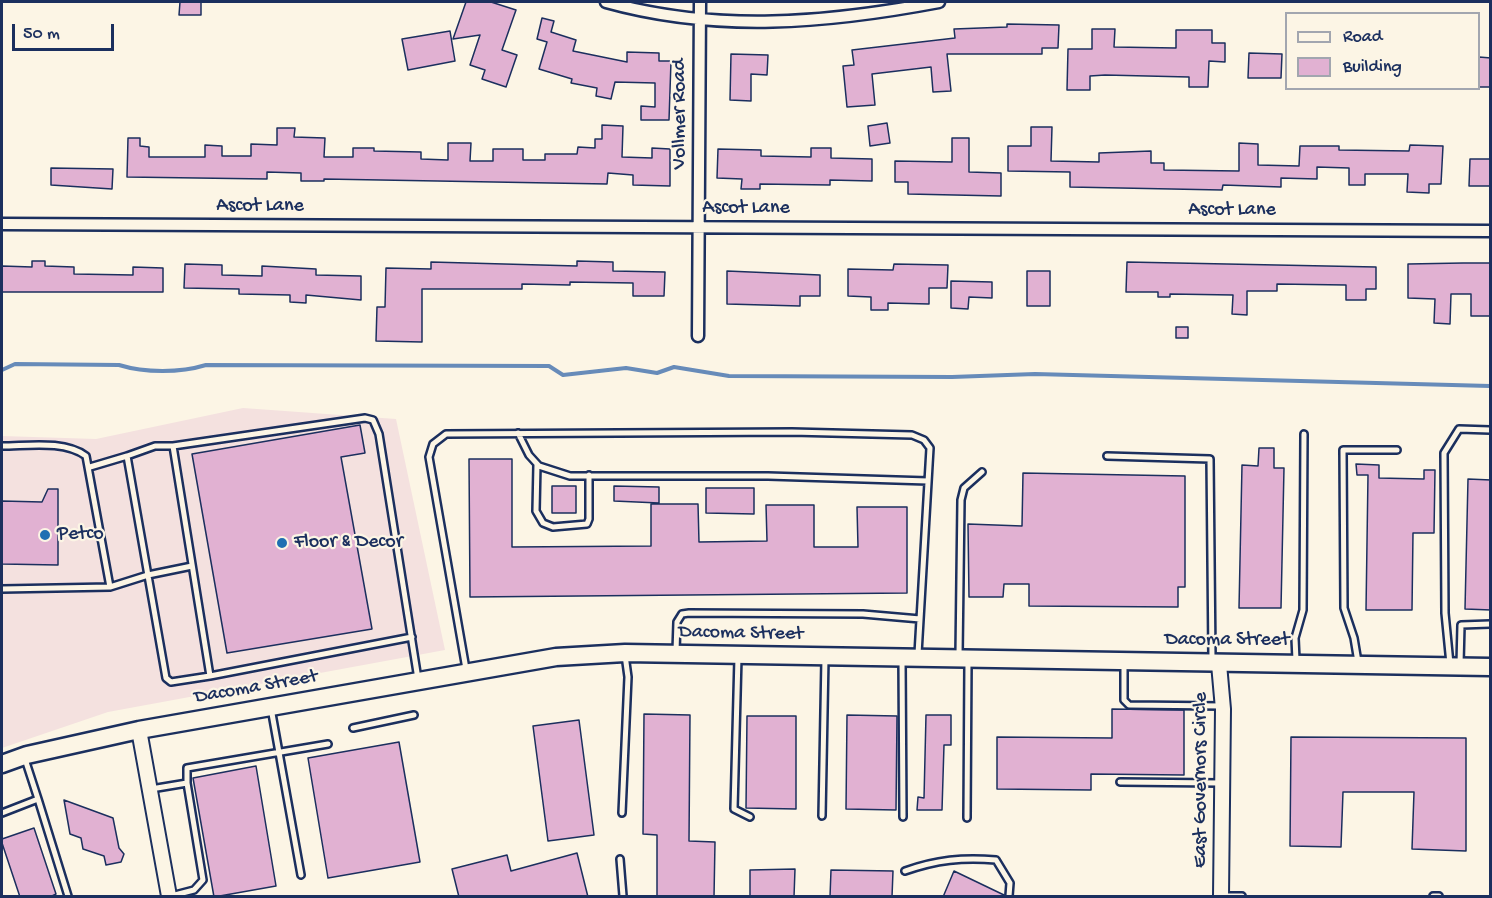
<!DOCTYPE html>
<html>
<head>
<meta charset="utf-8">
<style>
  body { margin:0 }
  #map { position:relative; width:1492px; height:898px; overflow:hidden; background:#fcf5e5; font-family:"Gochi Hand",sans-serif }
  canvas { display:block }
  .frame { position:absolute; inset:0; border:3px solid #1b2f5e; pointer-events:none }
  .legend { position:absolute; left:1285px; top:12px; width:195px; height:78px; box-sizing:border-box; background:#fcf5e5; border:2px solid #a2a6af; margin:0; padding:8px 10px; list-style:none; font-size:18px; color:#1b2f5e }
  .legend li { display:flex; align-items:center; gap:12px; height:30px }
  .legend b { width:30px; border:2px solid #a2a6af }
  .scale { position:absolute; left:12px; top:24px; width:102px; height:27px; box-sizing:border-box; border:3px solid #1b2f5e; border-top:0; padding-left:8px; font-size:18px; line-height:21px; white-space:nowrap; color:#1b2f5e; -webkit-text-stroke:4px #fcf5e5; paint-order:stroke }
</style>
</head>
<body>
<div id="map">
<canvas width="1492" height="898"></canvas>
<div class="frame"></div>
<ul class="legend">
<li><b style="height:8px;background:#fcf5e5"></b>Road</li>
<li><b style="height:16px;background:#e1b1d2"></b>Building</li>
</ul>
<div class="scale">50 m</div>
</div>
<script>
const ctx = document.querySelector('canvas').getContext('2d');
ctx.lineJoin = 'round';
function paint(path, color) { ctx.fillStyle = color; ctx.fill(path, 'evenodd'); }
function trace(path, color, width, dash) { ctx.strokeStyle = color; ctx.lineWidth = width; ctx.lineCap = dash ? 'butt' : 'round'; ctx.setLineDash(dash || []); ctx.stroke(path); }
function drawText(font, color, halo, rows, align = 'center') {
  ctx.font = font + ' "Gochi Hand",sans-serif'; ctx.lineWidth = 4.5; ctx.setLineDash([]); ctx.textBaseline = 'middle'; ctx.strokeStyle = halo; ctx.fillStyle = color; for (const [text, x, y, turn = 0] of rows) {
    ctx.save(); ctx.translate(x, y); ctx.rotate((+turn || 0) * Math.PI / 180); ctx.textAlign = isNaN(turn) ? turn : align; if (halo) ctx.strokeText(text, 0, 0); ctx.fillText(text, 0, 0); ctx.restore();
  }
}
paint(new Path2D(`
  M243 408 396 419 445 650 108 712 2 748V436L96 439Z`), '#f4e1df');
trace(new Path2D(`
  M2 370 15 364 119 365C145 373 180 373 206 365L549 366 563 375 626 368 657 373 674 367 729 376 952 377 1035 374 1490 386`), '#678bb9', 4);
const building = new Path2D(`
  M180 2H201V15H179Z
  M466 2H491L516 10 502 50 517 55 506 87 482 79 485 70 470 65 480 35 453 39Z
  M542 18 554 21 551 32 576 40 573 51 627 62V52L659 53V61H671L669 120H641V106L655 107V83L615 82 611 99 596 96 597 88 571 83 572 79 539 69 547 42 537 39Z
  M1007 24 1059 25 1058 48H1042V54H947L951 91 933 92 931 67 872 74 875 105 847 107 843 66 854 65 852 50 955 38 954 29 1007 27Z
  M1092 29H1115L1114 47 1176 48V30H1212V43H1225V62L1209 61 1208 87H1189V77L1105 75 1090 76V90H1067L1068 49H1092Z
  M450 31 455 61 408 70 402 39Z
  M1249 53 1282 54 1281 78H1248Z
  M731 54 768 55 767 75 751 74V101L730 100Z
  M1479 57 1491 58V87H1479Z
  M887 123 890 143 870 146 868 126Z
  M602 125 623 126 622 157 652 158V148L670 149V186L633 185V175L608 173 607 184 324 179V181H301V173L267 172V179L127 177 128 138H140V146L149 147V157H205V145L222 146V156H251V144L277 145V128H295L294 137 325 138 324 157H353V148H374V151L421 152V159L448 160V143H471L470 161H493V149H523V160H545V154H577L578 147 595 148V139H602Z
  M1031 127H1052L1051 161 1099 162V153L1151 151V163H1164V170L1239 171V143L1258 144V165L1299 166 1300 146H1339V150L1409 151 1410 145 1443 146 1441 184H1429V193L1407 192 1408 174H1365V185H1349V168L1317 167V179L1281 178V187L1223 185 1222 190 1070 187V172L1008 171V146H1031Z
  M952 138H969V172L1001 173V196L908 194V182H895V161L952 162Z
  M811 148H831V158L872 159V181L830 180V185L760 184V189H741L742 179 717 178 718 149 761 150V156L811 157Z
  M1470 159H1491V186H1469Z
  M51 168 113 169 112 189 51 185Z
  M32 261H45V266L74 267V274L133 275V267L163 268V292H2V266L32 267Z
  M577 261 613 262V271L665 272 664 296H633V283L570 282V285L522 284V289H422V342L376 341 377 307H385L386 268 431 269V262L577 266Z
  M1127 262 1376 267V289H1366V300H1346V285L1277 284V291H1247V315L1232 314 1233 295 1170 294V297H1158V292H1126Z
  M1463 263H1491V316H1471V294H1451L1450 324 1434 323 1435 299 1408 298V264Z
  M185 264 222 265V275L262 276V266L316 269V275L361 276V300L306 295V303L290 302V295L239 294V289L184 288Z
  M894 264 948 265 947 288H929V304L888 303V310H871V297L848 296V269L893 270Z
  M727 271 820 275V296H800V306L727 304Z
  M1027 271H1050V306H1027Z
  M951 281 992 282V298L969 297 968 309 951 308Z
  M1176 327H1188V338H1176Z
  M360 425 365 453 341 457 372 629 227 653 192 454Z
  M1259 448H1274V468H1284L1281 608H1239L1242 465 1258 466Z
  M469 459H512V547L651 546V504H698L699 542 767 541 766 505H814V547H858L857 507H907V593L470 597Z
  M1356 464 1379 465V478L1424 479V470H1435L1434 533H1413L1412 610H1366L1368 475H1357Z
  M1023 473 1185 476V587H1178V607L1029 606V584H1004L1003 597H969L968 524 1022 526Z
  M1468 479 1491 480V610L1465 609Z
  M552 486H576V513H552Z
  M614 486 659 487V503L614 501Z
  M706 488H754V514L706 513Z
  M48 489H58V565L2 564V501L42 502Z
  M1112 709 1184 710V775L1091 774V790L997 789V737L1112 738Z
  M644 714 690 715 689 841 715 842 714 897H657V835L643 834Z
  M847 715 897 716 896 810 846 809Z
  M926 715H951V745H944L942 810H917L918 797 924 798Z
  M747 716H796V809L746 808Z
  M579 720 594 835 548 841 533 726Z
  M1291 737 1466 738V851L1412 849 1414 792H1343L1341 847 1290 846Z
  M399 742 420 862 328 878 308 758Z
  M256 766 276 886 214 897 193 778Z
  M64 800 113 818 119 848 124 854 121 862 106 865 104 856 83 849 81 838 70 834Z
  M34 828 56 894 50 897H20L2 843V839Z
  M577 853 588 897H459L452 869 507 855 511 871Z
  M795 869 794 897H750V870Z
  M831 870 893 871 892 897H830Z
  M954 871 1004 895V897H943Z`);
paint(building, '#e1b1d2');
trace(building, '#1b2f5e', 1.5);
const service = new Path2D(`
  M518 433 529 455 539 466 570 476H768L928 481
  M2 446C28 446 64 440 86 456L110 587
  M127 456 155 446H173
  M1107 456 1210 459 1212 659
  M537 464 536 511 543 523 553 527 587 524 589 519V475
  M90 467 127 456 166 678 171 682 210 676 173 446 365 418 373 420 379 434 418 679
  M2 589 110 587 148 575 192 566
  M676 651 677 622 682 614 689 613 863 614 920 619
  M959 655 961 500 964 488 982 472
  M738 657 734 809 750 817
  M902 660 903 817
  M1296 660 1295 638 1303 610 1304 434
  M1358 662 1354 638 1344 608 1343 450H1397
  M1124 664V700L1129 705 1222 706
  M1450 664 1445 613 1444 453 1459 429 1490 430
  M1460 664 1461 625 1490 624
  M466 669 429 457 433 444 446 434 792 432 912 435 924 440 930 448 918 654
  M210 676 412 637
  M271 708 301 875
  M353 728 414 715
  M1120 782 1220 783
  M151 789 187 783V768L328 744
  M38 799 68 896
  M2 813 38 799 25 759
  M622 813 628 677 625 655
  M822 816 825 658
  M967 818 968 661
  M620 859 623 896
  M905 871C936 860 963 857 996 860L1010 883 1009 896
  M171 896 194 890 203 880 187 783
  M1223 896H1242
  M1433 896H1439`);
const minor = new Path2D(`
  M606 2C717 33 828 23 939 2
  M2 224 1490 231
  M698 336 700 2`);
const tertiary = new Path2D(`
  M1219 664 1223 709 1221 896
  M139 730 169 896`);
const secondary = new Path2D(`
  M2 764 27 755 139 730 556 657 625 653 1490 667`);
trace(service, '#1b2f5e', 10);
trace(minor, '#1b2f5e', 15);
trace(tertiary, '#1b2f5e', 18);
trace(secondary, '#1b2f5e', 21);
trace(service, '#fcf5e5', 5);
trace(minor, '#fcf5e5', 10);
trace(tertiary, '#fcf5e5', 14);
trace(secondary, '#fcf5e5', 16);
for (const [x, y, r, color] of [
  [45,535,6,"#1f6fb2"],
  [282,543,6,"#1f6fb2"]
]) { const dot = new Path2D(); dot.arc(x, y, r, 0, 2 * Math.PI); ctx.fillStyle = color; ctx.fill(dot); trace(dot, '#fcf5e5', 2); }
drawText('20px', '#1b2f5e', '#fcf5e5', [
  ["Vollmer Road",681,114,-90],
  ["Ascot Lane",260,207],
  ["Ascot Lane",746,209],
  ["Ascot Lane",1232,211],
  ["Dacoma Street",741,634,1],
  ["Dacoma Street",1227,641],
  ["Dacoma Street",256,688,-10],
  ["East Governors Circle",1202,780,-90]
]);
drawText('20px', '#1b2f5e', '#fcf5e5', [
  ["Petco",57,535],
  ["Floor & Decor",294,543]
], 'left');
</script>
</body>
</html>
